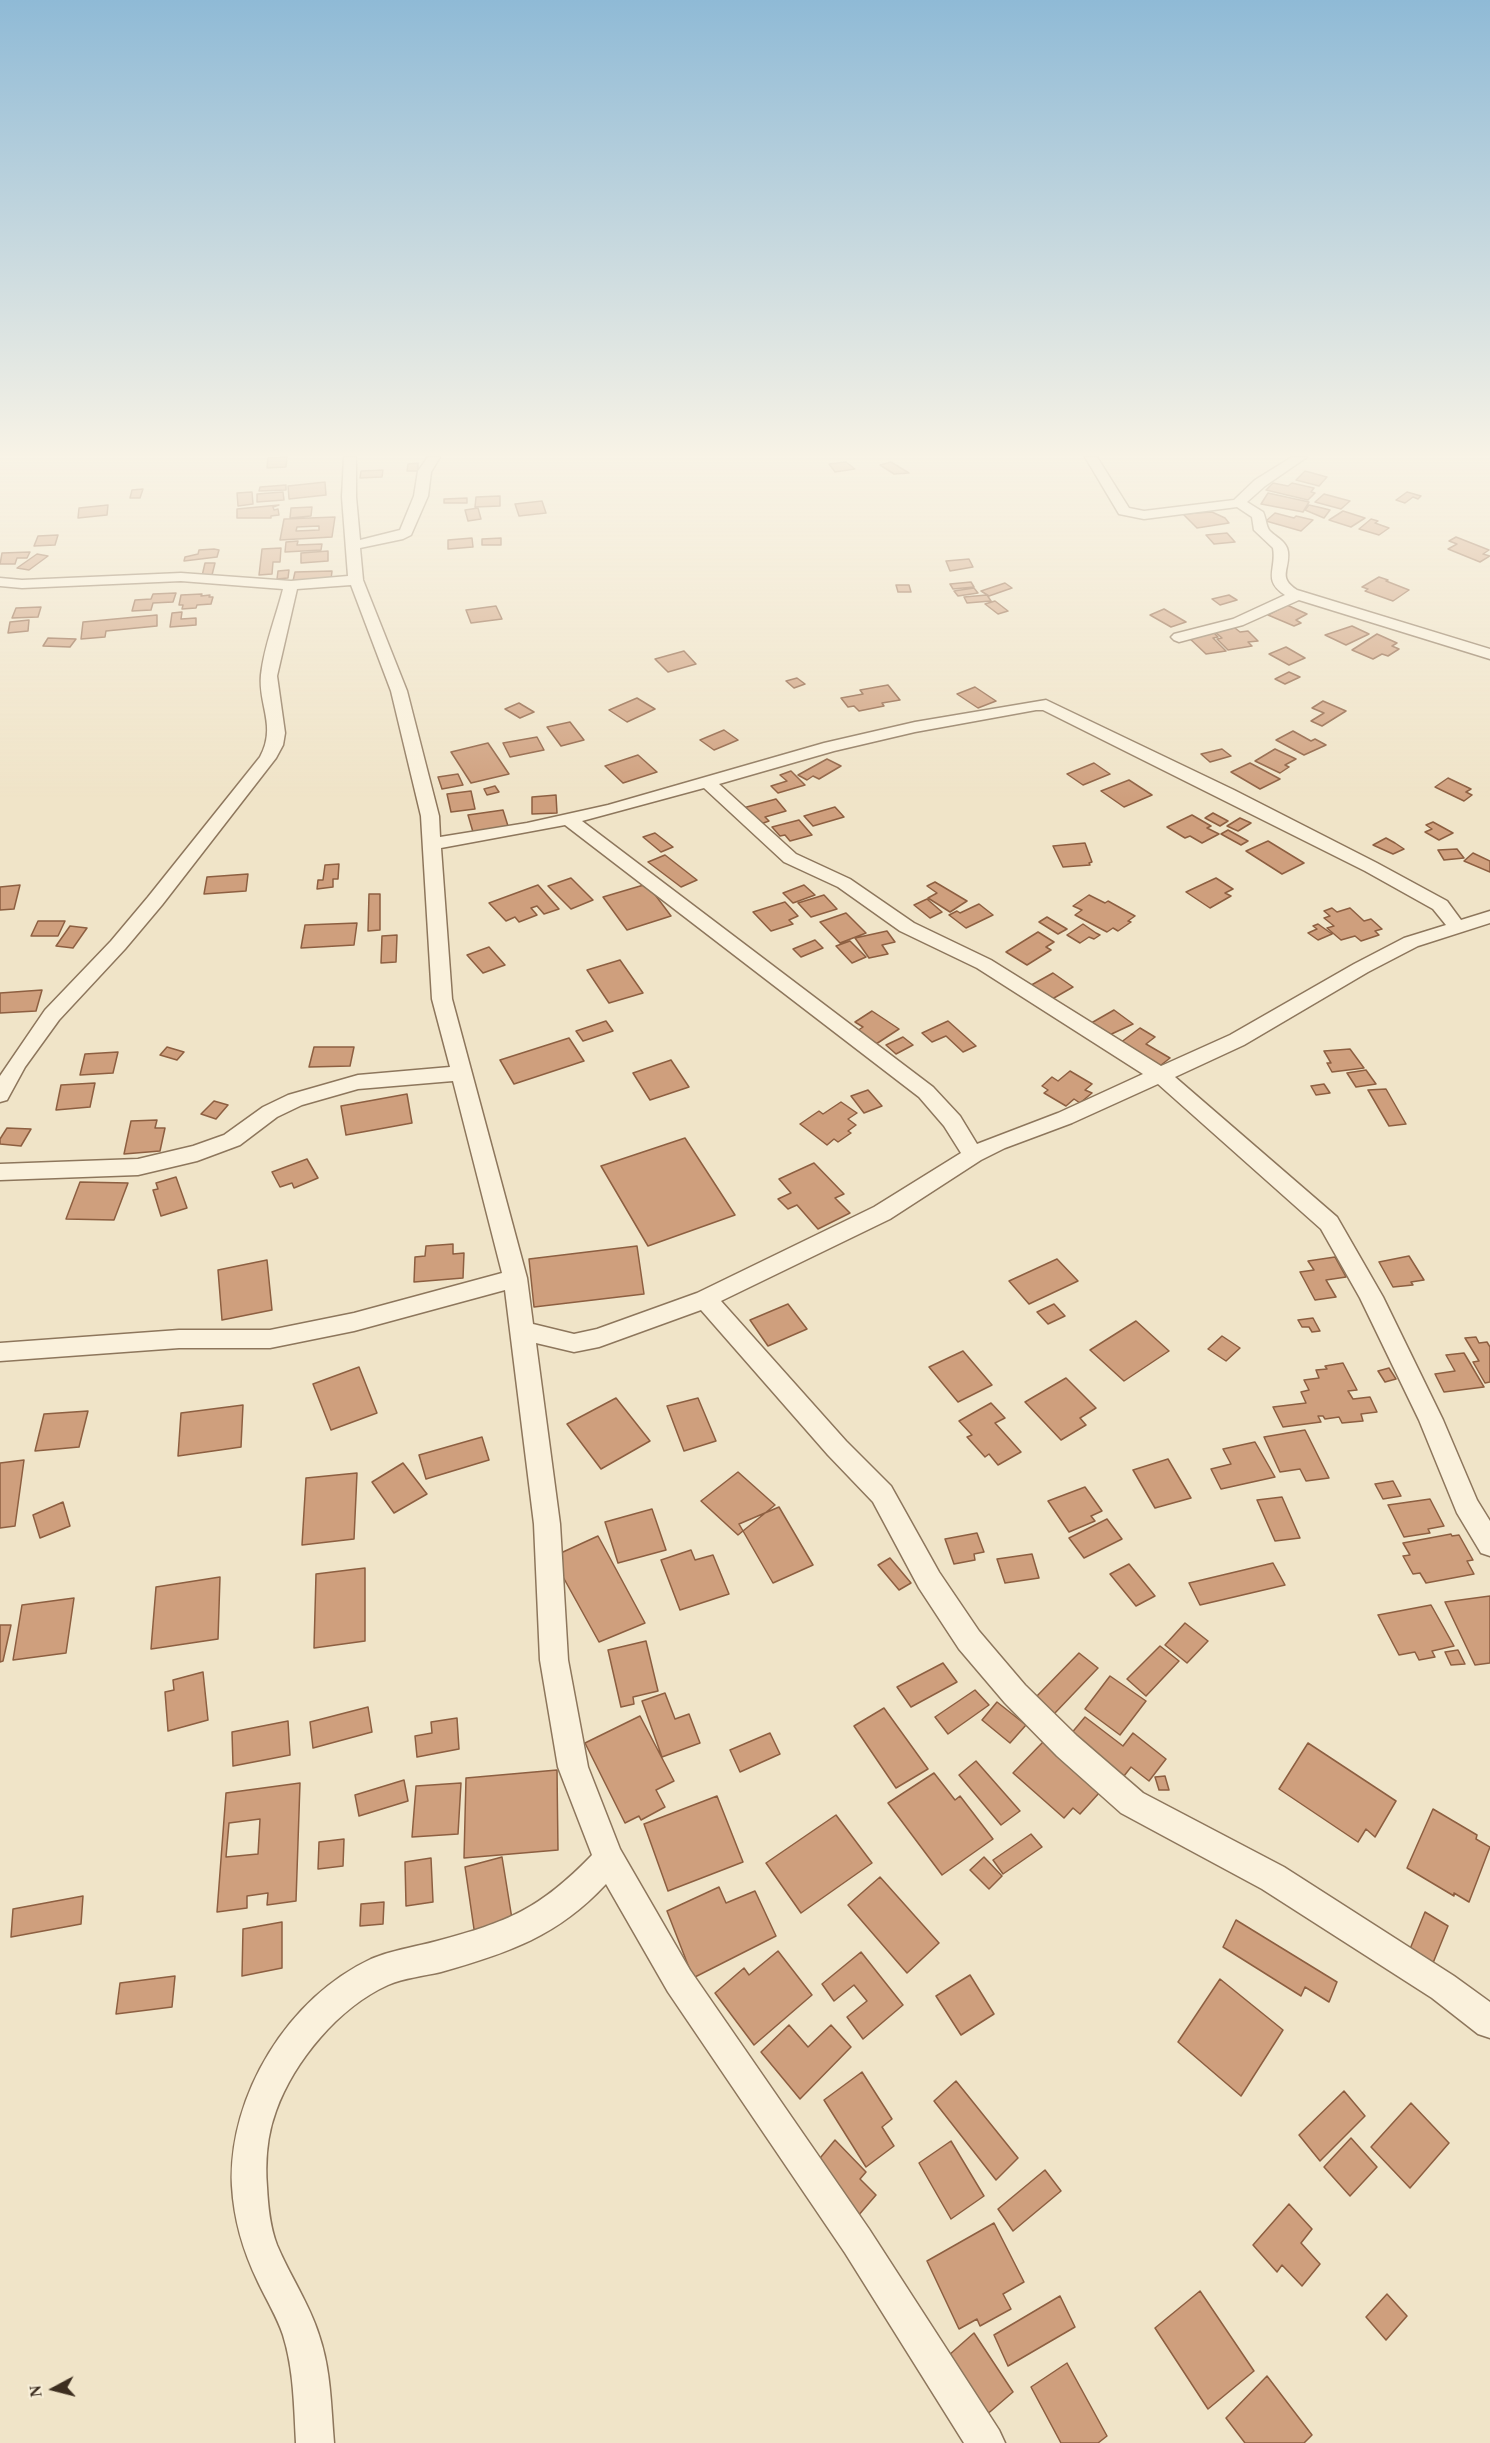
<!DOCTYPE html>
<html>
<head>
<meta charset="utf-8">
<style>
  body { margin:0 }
  #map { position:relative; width:1490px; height:2443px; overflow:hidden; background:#f0e4c8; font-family:Georgia,serif }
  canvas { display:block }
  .north { position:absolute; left:24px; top:2359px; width:60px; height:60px; -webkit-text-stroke:4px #f7eed8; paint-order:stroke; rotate:263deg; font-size:16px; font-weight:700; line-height:24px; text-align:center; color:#3d2e20 }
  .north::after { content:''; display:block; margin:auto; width:21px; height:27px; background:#3d2e20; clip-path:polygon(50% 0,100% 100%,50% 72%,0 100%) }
</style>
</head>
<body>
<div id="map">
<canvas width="1490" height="2443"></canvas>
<div class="north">N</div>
</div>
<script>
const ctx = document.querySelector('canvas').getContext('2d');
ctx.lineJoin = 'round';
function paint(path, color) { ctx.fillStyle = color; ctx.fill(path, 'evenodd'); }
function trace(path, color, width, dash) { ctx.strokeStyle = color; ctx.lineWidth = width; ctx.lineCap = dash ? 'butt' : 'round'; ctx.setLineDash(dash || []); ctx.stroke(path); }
const building = new Path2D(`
  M287 457 286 467 267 468 268 458Z
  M846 462 855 469 835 472 829 464Z
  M891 462 909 473 894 474 880 465Z
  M418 463V471H407L408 464Z
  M383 470 382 477 360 478 361 471Z
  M1305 471 1327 477 1319 486 1296 480Z
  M325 482 326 495 289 499 288 486Z
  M1273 483 1288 486 1292 483 1314 488 1311 492 1315 493 1308 500 1266 490Z
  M286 485V490L259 491 260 487Z
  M143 489 140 498H130L132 490Z
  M252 492 253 504 238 506 237 493Z
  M283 492 284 500 257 502V494Z
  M1407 492 1421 496 1418 499 1413 497 1405 503 1396 500Z
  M1268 493 1309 502 1303 512 1261 504Z
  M1324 494 1350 501 1341 509 1315 502Z
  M500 496V506L475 507 476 497Z
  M467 498V503H444V499Z
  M542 501 546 513 519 516 515 504Z
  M108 505 107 515 78 518 79 508Z
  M279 505 273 507 274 510 278 509 279 515 271 516V518H237V509Z
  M1309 505 1318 507 1330 510 1324 518 1305 510Z
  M312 507 311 516 290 518 291 508Z
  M478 508 481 519 468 521 465 510Z
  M1343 511 1365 518 1351 527 1329 520Z
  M1212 512 1225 518 1229 523 1197 528 1183 514Z
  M1275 513 1294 518 1296 516 1313 520 1301 531 1266 521Z
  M335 517 332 537 280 540 284 519ZM319 526V530L296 531 297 527Z
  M1371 519 1378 521 1375 523 1389 528 1379 535 1359 529Z
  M1227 533 1235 542 1214 544 1206 535Z
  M58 535 55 545 34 546 38 536Z
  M1456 537 1489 550 1483 554 1490 556 1480 562 1448 549 1457 544 1449 541Z
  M472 538 473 547 448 549V540Z
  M501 538V545H482V539Z
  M298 541 297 545 322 544 321 550 285 552 286 542Z
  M281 548 280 562H273L272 574 259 575 262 549Z
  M214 549 219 550 217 557 184 561 185 557 198 554 199 550Z
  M328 551V561L301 563V553Z
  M30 552 27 558H17L15 564H0L2 553Z
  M37 554 48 556 29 570 17 568Z
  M969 559 973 567 950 571 946 561Z
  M205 563H215L212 575 202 576Z
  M289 570 288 578 277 579 278 571Z
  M332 571 331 580 293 581 295 572Z
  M1379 577 1388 580 1386 581 1409 590 1393 601 1365 591 1368 589 1362 587Z
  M971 582 974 587 953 589 950 584Z
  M1005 583 1012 588 989 596 981 591Z
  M896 585H909L911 592H898Z
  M974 588 978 593 958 596 954 591Z
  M176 593 173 602 153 603 151 610 132 611 135 600 151 599 153 594Z
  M202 594 201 596 210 595 209 597H213L211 604 197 605 196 608 182 609 183 605H179L181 595Z
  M987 595 991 601 967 603 964 597Z
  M1229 595 1237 600 1220 605 1212 599Z
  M995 601 1008 611 998 614 985 604Z
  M1287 605 1307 614 1296 620 1301 623 1294 626 1268 615Z
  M496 606 502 619 471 623 466 610Z
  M41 607 38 617 12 618 16 608Z
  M1164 609 1186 622 1171 627 1150 615Z
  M182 612 181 619 196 618V625L170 627 172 613Z
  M157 615V626L106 631 105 637 81 639 83 622Z
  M29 620 28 631 8 633 10 622Z
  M1352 626 1369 634 1346 645 1325 635Z
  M1235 628 1240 632 1248 631 1258 641 1248 642 1252 646 1228 650 1217 639 1222 638 1214 631Z
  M1213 632 1218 637 1213 638 1226 651 1206 654 1187 636Z
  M1377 634 1397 643 1392 646 1399 649 1388 656 1382 654 1373 659 1352 650Z
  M48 638 76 639 70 647 43 646Z
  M1286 647 1305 658 1289 665 1269 654Z
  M684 651 696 664 668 672 655 659Z
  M1289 672 1300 677 1285 684 1275 679Z
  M797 678 805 684 794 688 786 681Z
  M888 685 900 700 882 703 884 706 859 711 854 706 848 707 841 698 863 694 860 690Z
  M975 687 996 701 978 708 957 694Z
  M637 698 655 709 627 722 609 710Z
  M1323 701 1346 711 1322 726 1311 721 1324 713 1312 708Z
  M519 703 534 712 520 718 505 709Z
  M570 722 584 740 561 746 547 727Z
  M724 730 738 740 714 750 700 740Z
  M1293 731 1311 741 1315 739 1326 745 1304 755 1276 740Z
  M537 737 544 750 510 757 503 743Z
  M488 743 509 774 471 783 451 752Z
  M1222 749 1231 756 1210 762 1201 754Z
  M1275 749 1296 759 1285 765 1289 767 1280 773 1255 761Z
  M638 755 657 772 623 783 605 766Z
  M827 759 841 766 819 779 813 776 807 780 798 775Z
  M1094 763 1110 774 1083 785 1067 774Z
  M1250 763 1280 779 1260 789 1231 772Z
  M791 771 805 785 778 793 771 786 787 781 780 775Z
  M458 774 463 785 442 789 438 777Z
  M1448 778 1471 789 1466 792 1472 795 1464 801 1435 787Z
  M1129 780 1152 795 1124 807 1101 791Z
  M495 786 499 792 487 795 484 789Z
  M471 791 475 809 451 812 447 794Z
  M556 795 557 813 532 814V797Z
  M776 799 786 811 765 817 769 821 758 825 743 808Z
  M835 807 844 817 813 826 804 816Z
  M503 810 508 826 473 832 468 815Z
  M1213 813 1228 821 1220 826 1205 818Z
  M1192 815 1211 826 1207 828 1219 834 1202 843 1190 836 1185 838 1167 827Z
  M1240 818 1251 823 1238 831 1227 826Z
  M799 820 812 835 790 841 785 835 780 836 772 827Z
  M1433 822 1453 833 1439 840 1425 832 1432 829 1426 825Z
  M1228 830 1248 841 1241 845 1221 834Z
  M655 833 673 847 661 852 643 837Z
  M1386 838 1395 843 1404 849 1393 854 1373 845Z
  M1268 841 1304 863 1282 874 1246 851Z
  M1085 843 1092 862 1089 863 1090 865 1063 867 1053 846Z
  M1457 849 1464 858 1444 860 1438 850Z
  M1473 853 1490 861V872L1464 861Z
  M665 855 697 880 681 887 648 862Z
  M339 864 338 879H333V887L317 889 318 880H323L325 865Z
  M248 874 246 891 204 894 207 877Z
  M571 878 593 900 571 909 548 886Z
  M1216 878 1233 889 1225 893 1231 896 1210 908 1186 892Z
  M935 882 967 901 950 912 928 898 937 893 927 886Z
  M647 884 671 916 627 930 603 897Z
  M20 885 14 909 0 910V887Z
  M538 885 559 909 544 914 537 906 531 908 537 915 519 922 515 917 506 921 489 903Z
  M804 885 815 895 793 903 783 893Z
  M369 894H380V930L368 931Z
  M824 895 837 909 811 917 798 903Z
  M1089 895 1105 903 1108 901 1135 916 1128 921 1131 922 1118 931 1113 928 1107 932 1075 915 1082 910 1073 906Z
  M927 899 942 912 930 918 914 905Z
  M785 902 798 916 789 920 793 924 771 931 753 912Z
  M979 904 993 915 966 928 949 915 957 911 960 913Z
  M1332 908 1337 912 1350 908 1364 921 1371 919 1382 929 1375 931 1379 935 1361 941 1355 936 1341 940 1327 928 1334 926 1324 918 1330 916 1324 911Z
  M846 913 866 933 840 943 820 922Z
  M1047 917 1067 929 1058 934 1039 922Z
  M38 921H65L58 936H31Z
  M357 923 354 945 301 948 305 925Z
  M1083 924 1096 933 1100 935 1094 939 1089 937 1080 943 1067 935Z
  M1318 924 1332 934 1318 940 1308 933 1317 929 1313 926Z
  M70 926 87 928 73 948 56 946Z
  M887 931 895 942 882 945 888 954 869 958 855 938Z
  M1038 932 1054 942 1046 947 1051 950 1027 965 1006 952Z
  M397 935 396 962 381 963 382 936Z
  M815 940 823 948 801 957 793 949Z
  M850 941 866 957 852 963 836 946Z
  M489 947 505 965 483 973 467 955Z
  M620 960 643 993 609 1003 587 970Z
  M1053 973 1073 987 1047 1002 1026 988Z
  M42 990 36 1011 0 1013V993Z
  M1114 1010 1133 1024 1103 1038 1086 1026Z
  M872 1011 899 1029 873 1046 854 1033 863 1027 855 1022Z
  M606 1021 613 1031 583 1041 576 1031Z
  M948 1021 976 1046 963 1052 946 1036 932 1042 922 1033Z
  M1140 1028 1155 1037 1146 1044 1170 1058 1156 1069 1116 1046Z
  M903 1037 913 1045 896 1054 886 1045Z
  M569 1038 584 1061 514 1084 500 1060Z
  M167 1047 184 1052 177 1060 160 1055Z
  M314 1047H354L350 1066 309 1067Z
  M1350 1049 1364 1068 1332 1072 1327 1063H1331L1324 1051Z
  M118 1052 113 1073 80 1075 85 1054Z
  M671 1060 689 1087 650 1100 633 1073Z
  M1366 1070 1376 1084 1356 1087 1347 1073Z
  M1070 1071 1092 1084 1085 1090 1092 1093 1080 1103 1074 1099 1066 1106 1044 1093 1048 1090 1042 1086 1052 1077 1058 1081Z
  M95 1083 90 1107 56 1110 61 1085Z
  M1324 1084 1330 1093 1316 1095 1311 1086Z
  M1386 1089 1406 1124 1389 1126 1368 1090Z
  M868 1090 882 1106 864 1113 851 1096Z
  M407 1094 412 1123 346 1135 341 1106Z
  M214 1101 228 1105 216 1119 201 1114Z
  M841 1102 857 1113 848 1119 856 1125 848 1131 851 1133 838 1142 834 1139 827 1145 800 1124 819 1111 823 1114Z
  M157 1120 155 1128H165L160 1151 124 1154 131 1121Z
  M7 1128 31 1129 21 1146 0 1144V1139Z
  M685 1138 735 1215 648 1246 601 1166Z
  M307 1159 318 1178 294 1188 292 1183 280 1187 272 1172Z
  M814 1163 844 1194 835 1198 850 1213 818 1229 797 1205 788 1209 778 1199 791 1193 779 1179Z
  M176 1177 187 1208 161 1216 153 1190 158 1189 156 1183Z
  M80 1182 128 1183 114 1220 66 1219Z
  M453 1244V1254L464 1253 463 1278 414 1282 415 1257 425 1256 426 1246Z
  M637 1246 644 1294 534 1307 529 1259Z
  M1409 1256 1424 1280 1411 1282 1413 1285 1393 1287 1379 1262Z
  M1335 1257 1346 1277 1326 1280 1336 1297 1315 1300 1300 1272 1314 1270 1308 1261Z
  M1057 1259 1078 1281 1029 1304 1009 1281Z
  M267 1260 272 1310 222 1320 218 1270Z
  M788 1304 807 1329 768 1346 750 1320Z
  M1054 1304 1065 1316 1048 1324 1037 1312Z
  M1313 1318 1320 1331 1312 1332 1309 1327H1302L1298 1320Z
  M1136 1321 1169 1351 1124 1381 1090 1350Z
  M1222 1336 1240 1348 1226 1361 1208 1349Z
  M1476 1337 1479 1343 1487 1342 1490 1347V1382L1485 1383 1473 1362 1479 1361 1465 1338Z
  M963 1351 992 1385 958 1402 929 1367Z
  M1464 1353 1484 1387 1444 1392 1435 1374 1455 1371 1446 1355Z
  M1343 1363 1357 1390 1348 1391 1353 1399 1370 1397 1377 1412 1361 1414 1363 1421 1342 1423 1339 1417 1325 1419 1323 1416H1318L1321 1422 1283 1427 1273 1407 1306 1403 1301 1392 1309 1390 1304 1380 1319 1378 1316 1370 1327 1369 1325 1366Z
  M359 1367 377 1413 331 1430 313 1384Z
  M1389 1368 1396 1379 1385 1382 1378 1371Z
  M1066 1378 1096 1408 1080 1418 1086 1425 1061 1440 1025 1402Z
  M616 1398 650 1441 601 1469 567 1424Z
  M698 1398 716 1441 684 1451 667 1406Z
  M991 1403 1005 1418 995 1423 1021 1452 998 1465 989 1454 985 1457 967 1437 972 1435 959 1421Z
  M243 1405 241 1447 178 1456 181 1413Z
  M88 1411 79 1447 35 1451 44 1414Z
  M1305 1430 1329 1478 1306 1481 1300 1469 1280 1472 1264 1437Z
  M482 1437 489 1460 426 1479 419 1455Z
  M1255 1442 1275 1477 1221 1489 1211 1469 1231 1464 1223 1449Z
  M1168 1459 1191 1498 1155 1508 1133 1470Z
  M24 1460 15 1526 0 1528V1463Z
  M403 1463 427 1494 394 1513 372 1482Z
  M738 1472 775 1505 738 1535 701 1501Z
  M357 1473 354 1539 302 1545 306 1478Z
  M1393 1481 1401 1496 1383 1499 1375 1484Z
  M1085 1487 1102 1511 1091 1516 1095 1521 1069 1532 1048 1501Z
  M1282 1497 1300 1538 1275 1541 1257 1500Z
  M1430 1499 1444 1526 1428 1529 1430 1533 1404 1537 1388 1505Z
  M63 1502 70 1526 40 1538 33 1515Z
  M779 1507 813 1565 773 1583 739 1524Z
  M652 1509 666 1550 618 1563 605 1522Z
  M1107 1519 1122 1539 1084 1558 1069 1538Z
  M977 1533 984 1552 974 1554 975 1560 954 1564 945 1539Z
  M1451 1534 1452 1536 1459 1535 1473 1560 1467 1561 1474 1574 1426 1583 1420 1573 1413 1574 1403 1556 1410 1555 1403 1543Z
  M598 1536 645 1623 599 1642 552 1557Z
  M691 1550 695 1560 713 1555 729 1594 680 1610 661 1560Z
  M1032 1554 1039 1578 1005 1583 997 1559Z
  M890 1558 911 1583 899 1590 878 1565Z
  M1273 1563 1285 1585 1200 1605 1189 1583Z
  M1129 1564 1155 1596 1136 1606 1110 1574Z
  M365 1568V1641L314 1648 316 1574Z
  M220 1577 218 1639 151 1649 156 1587Z
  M1490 1596V1663L1475 1665 1445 1602Z
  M74 1598 66 1653 13 1660 22 1605Z
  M1431 1605 1454 1646 1432 1651 1435 1657 1419 1660 1415 1652 1399 1655 1378 1615Z
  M1185 1623 1208 1641 1187 1663 1165 1645Z
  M0 1625H11L3 1661 0 1662Z
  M646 1641 658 1691 633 1697 634 1704 621 1707 608 1650Z
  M1160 1646 1179 1661 1146 1696 1127 1679Z
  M1458 1650 1465 1664 1451 1665 1445 1652Z
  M1079 1653 1098 1668 1054 1714 1035 1698Z
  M943 1663 957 1682 911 1707 897 1687Z
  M203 1672 208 1720 168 1731 165 1692 174 1690 173 1680Z
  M1110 1676 1146 1701 1120 1735 1085 1709Z
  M975 1690 989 1705 948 1734 935 1717Z
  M665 1693 675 1719 689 1714 700 1743 662 1757 642 1701Z
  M997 1702 1026 1725 1010 1743 982 1720Z
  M368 1707 372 1732 313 1748 310 1722Z
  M884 1708 928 1769 896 1788 854 1726Z
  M640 1716 674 1781 656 1790 665 1807 641 1820 639 1816 625 1823 585 1743Z
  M1085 1717 1123 1746 1133 1733 1166 1759 1149 1781 1131 1767 1124 1776 1070 1735Z
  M457 1718 459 1749 417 1757 415 1736 432 1733 431 1722Z
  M288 1721 290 1755 233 1766 232 1732Z
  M770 1733 780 1754 740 1772 730 1750Z
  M1043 1742 1100 1792 1080 1814 1073 1808 1064 1818 1013 1773Z
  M1308 1743 1396 1801 1375 1837 1366 1829 1358 1842 1279 1789Z
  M976 1761 1020 1811 1001 1825 959 1775Z
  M557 1770 558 1850 464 1858 466 1778Z
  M934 1773 955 1800 960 1796 993 1839 942 1875 888 1803Z
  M1165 1776 1169 1790H1159L1155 1777Z
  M404 1780 408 1801 359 1816 355 1795Z
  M300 1783 296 1901 267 1905 268 1893 247 1896V1908L217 1912 226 1793ZM260 1819 258 1854 226 1857 229 1823Z
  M461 1783 458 1834 412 1837 416 1786Z
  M717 1796 743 1862 668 1891 644 1824Z
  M1433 1809 1477 1835 1476 1839 1490 1847 1469 1902 1454 1893V1896L1407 1868Z
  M836 1815 872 1863 801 1913 766 1863Z
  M1031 1834 1042 1847 1003 1874 993 1860Z
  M344 1839 343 1866 318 1869 319 1842Z
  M502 1857 513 1925 475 1936 465 1867Z
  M984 1857 1002 1876 989 1889 970 1870Z
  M431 1858 433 1902 406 1906 405 1862Z
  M880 1877 939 1943 907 1973 848 1905Z
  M719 1887 726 1903 755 1891 776 1936 693 1978 667 1911Z
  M83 1896 81 1924 11 1937 13 1909Z
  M384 1902 383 1924 360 1926 361 1904Z
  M1425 1912 1448 1926 1433 1963 1410 1949Z
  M1236 1920 1337 1982 1329 2002 1305 1987 1301 1996 1223 1947Z
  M282 1922V1968L242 1976 243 1929Z
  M778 1951 812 1995 754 2045 715 1993 744 1968 749 1975Z
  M861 1952 903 2005 863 2039 847 2017 867 2001 854 1985 834 2001 822 1984Z
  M970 1975 994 2014 961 2035 936 1996Z
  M175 1976 172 2007 116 2014 120 1983Z
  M1220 1979 1283 2030 1241 2096 1178 2042Z
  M789 2025 808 2047 831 2025 851 2047 800 2099 761 2052Z
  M862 2072 892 2119 882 2127 894 2146 866 2167 824 2100Z
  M956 2081 1018 2158 996 2180 934 2101Z
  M1344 2091 1365 2116 1320 2161 1299 2135Z
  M1411 2103 1449 2143 1410 2188 1371 2147Z
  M1351 2138 1377 2167 1350 2196 1324 2167Z
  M835 2140 866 2172 860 2179 876 2195 857 2217 811 2169Z
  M951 2141 984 2196 951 2219 919 2163Z
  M1045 2170 1061 2191 1013 2231 998 2209Z
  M1289 2204 1312 2229 1301 2243 1320 2264 1302 2286 1282 2265 1277 2272 1253 2245Z
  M994 2223 1024 2282 1003 2294 1011 2309 980 2326 977 2319 959 2329 927 2261Z
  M1200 2291 1254 2371 1208 2409 1155 2328Z
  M1387 2294 1407 2316 1386 2340 1366 2317Z
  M1060 2296 1075 2327 1008 2366 994 2335Z
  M974 2333 1013 2392 977 2423 940 2363Z
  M1067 2363 1107 2436 1098 2443H1061L1031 2387Z
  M1267 2376 1312 2435 1304 2443H1245L1226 2418Z`);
paint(building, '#cf9f7d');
trace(building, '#8d5f41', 1.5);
const street = new Path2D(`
  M344 457H356V497L360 540 400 530 414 496 418 471 428 457H440L431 472 428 496 411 535 403 539 360 548 363 580 407 691 439 816 440 837 527 823 608 805 824 743 915 722 1046 700 1234 790 1377 863 1447 901 1461 920 1490 911V923L1418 946 1368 972 1244 1045 1175 1077 1337 1217 1383 1297 1443 1420 1477 1500 1490 1521V1556L1481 1553 1457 1513 1419 1420 1360 1298 1321 1229 1158 1084 1072 1123 1005 1148 981 1160 890 1219 721 1301 846 1441 891 1486 939 1572 979 1631 1025 1685 1077 1736 1143 1793 1284 1867 1454 1976 1490 2002V2038L1478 2034 1432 1998 1262 1889 1121 1813 1057 1756 1005 1703 959 1649 919 1588 873 1502 828 1455 701 1310 599 1347 574 1352 536 1343 560 1524 568 1660 588 1767 620 1849 690 1970 869 2229 999 2430 1005 2443H964L845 2253 668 1992 606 1884C558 1936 508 1953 441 1972 424 1976 404 1978 388 1985 339 2007 294 2061 276 2111 267 2135 265 2162 267 2187 268 2206 270 2227 277 2245 290 2276 309 2303 319 2335 331 2370 331 2407 334 2443H296C294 2407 294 2370 283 2335 277 2317 266 2299 258 2282 243 2251 234 2221 232 2186 228 2095 289 1997 371 1959 392 1950 415 1947 437 1941 508 1922 540 1909 592 1855L558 1767 540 1660 534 1524 505 1290 354 1331 270 1348H179L0 1361V1343L179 1330H270L354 1313 502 1273 453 1081 358 1089 302 1105 277 1117 240 1145 197 1161 138 1175 0 1180V1164L138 1159 193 1146 224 1135 263 1107 288 1095 358 1075 450 1067 432 999 421 816 391 691 351 585 297 589 277 676 285 733 283 745 276 758 162 905 125 949 59 1020 25 1067 7 1100 0 1102V1076L45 1010 111 941 148 897 260 757C277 726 258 705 261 675 264 646 276 617 283 589L181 581 22 588 0 586V578L22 580 181 573 291 581 348 576 342 497ZM1036 710H1043L1365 871 1433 909 1446 925 1404 938 1354 964 1230 1035 1161 1066 991 960 914 923 850 879 796 854 719 784 834 751 915 732ZM704 788 784 862 838 887 900 931 977 968 1143 1074 1058 1113 977 1144 960 1116 933 1087 582 821ZM565 825 919 1097 944 1126 961 1153 874 1207 697 1293 597 1329 574 1334 533 1324 527 1278 452 999 441 848Z
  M1085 457H1097L1129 508 1144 511 1234 500 1255 480 1292 457H1307L1265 486 1247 502 1263 512C1266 518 1266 525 1269 530 1275 537 1287 541 1288 552 1290 570 1277 577 1297 590L1490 649V659L1299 600 1243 625 1179 642 1174 640 1171 637 1174 634 1233 619 1285 595C1262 580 1277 569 1273 548L1254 530 1252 517 1237 507 1144 519 1119 514Z`);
trace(street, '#8d765c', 3);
paint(street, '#faf1dc');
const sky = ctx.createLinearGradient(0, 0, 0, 799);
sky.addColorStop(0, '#8fbad6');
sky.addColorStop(0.57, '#f8f3e6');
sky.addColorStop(1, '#f8f3e600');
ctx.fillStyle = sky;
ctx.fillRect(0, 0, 1490, 799);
</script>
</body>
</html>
